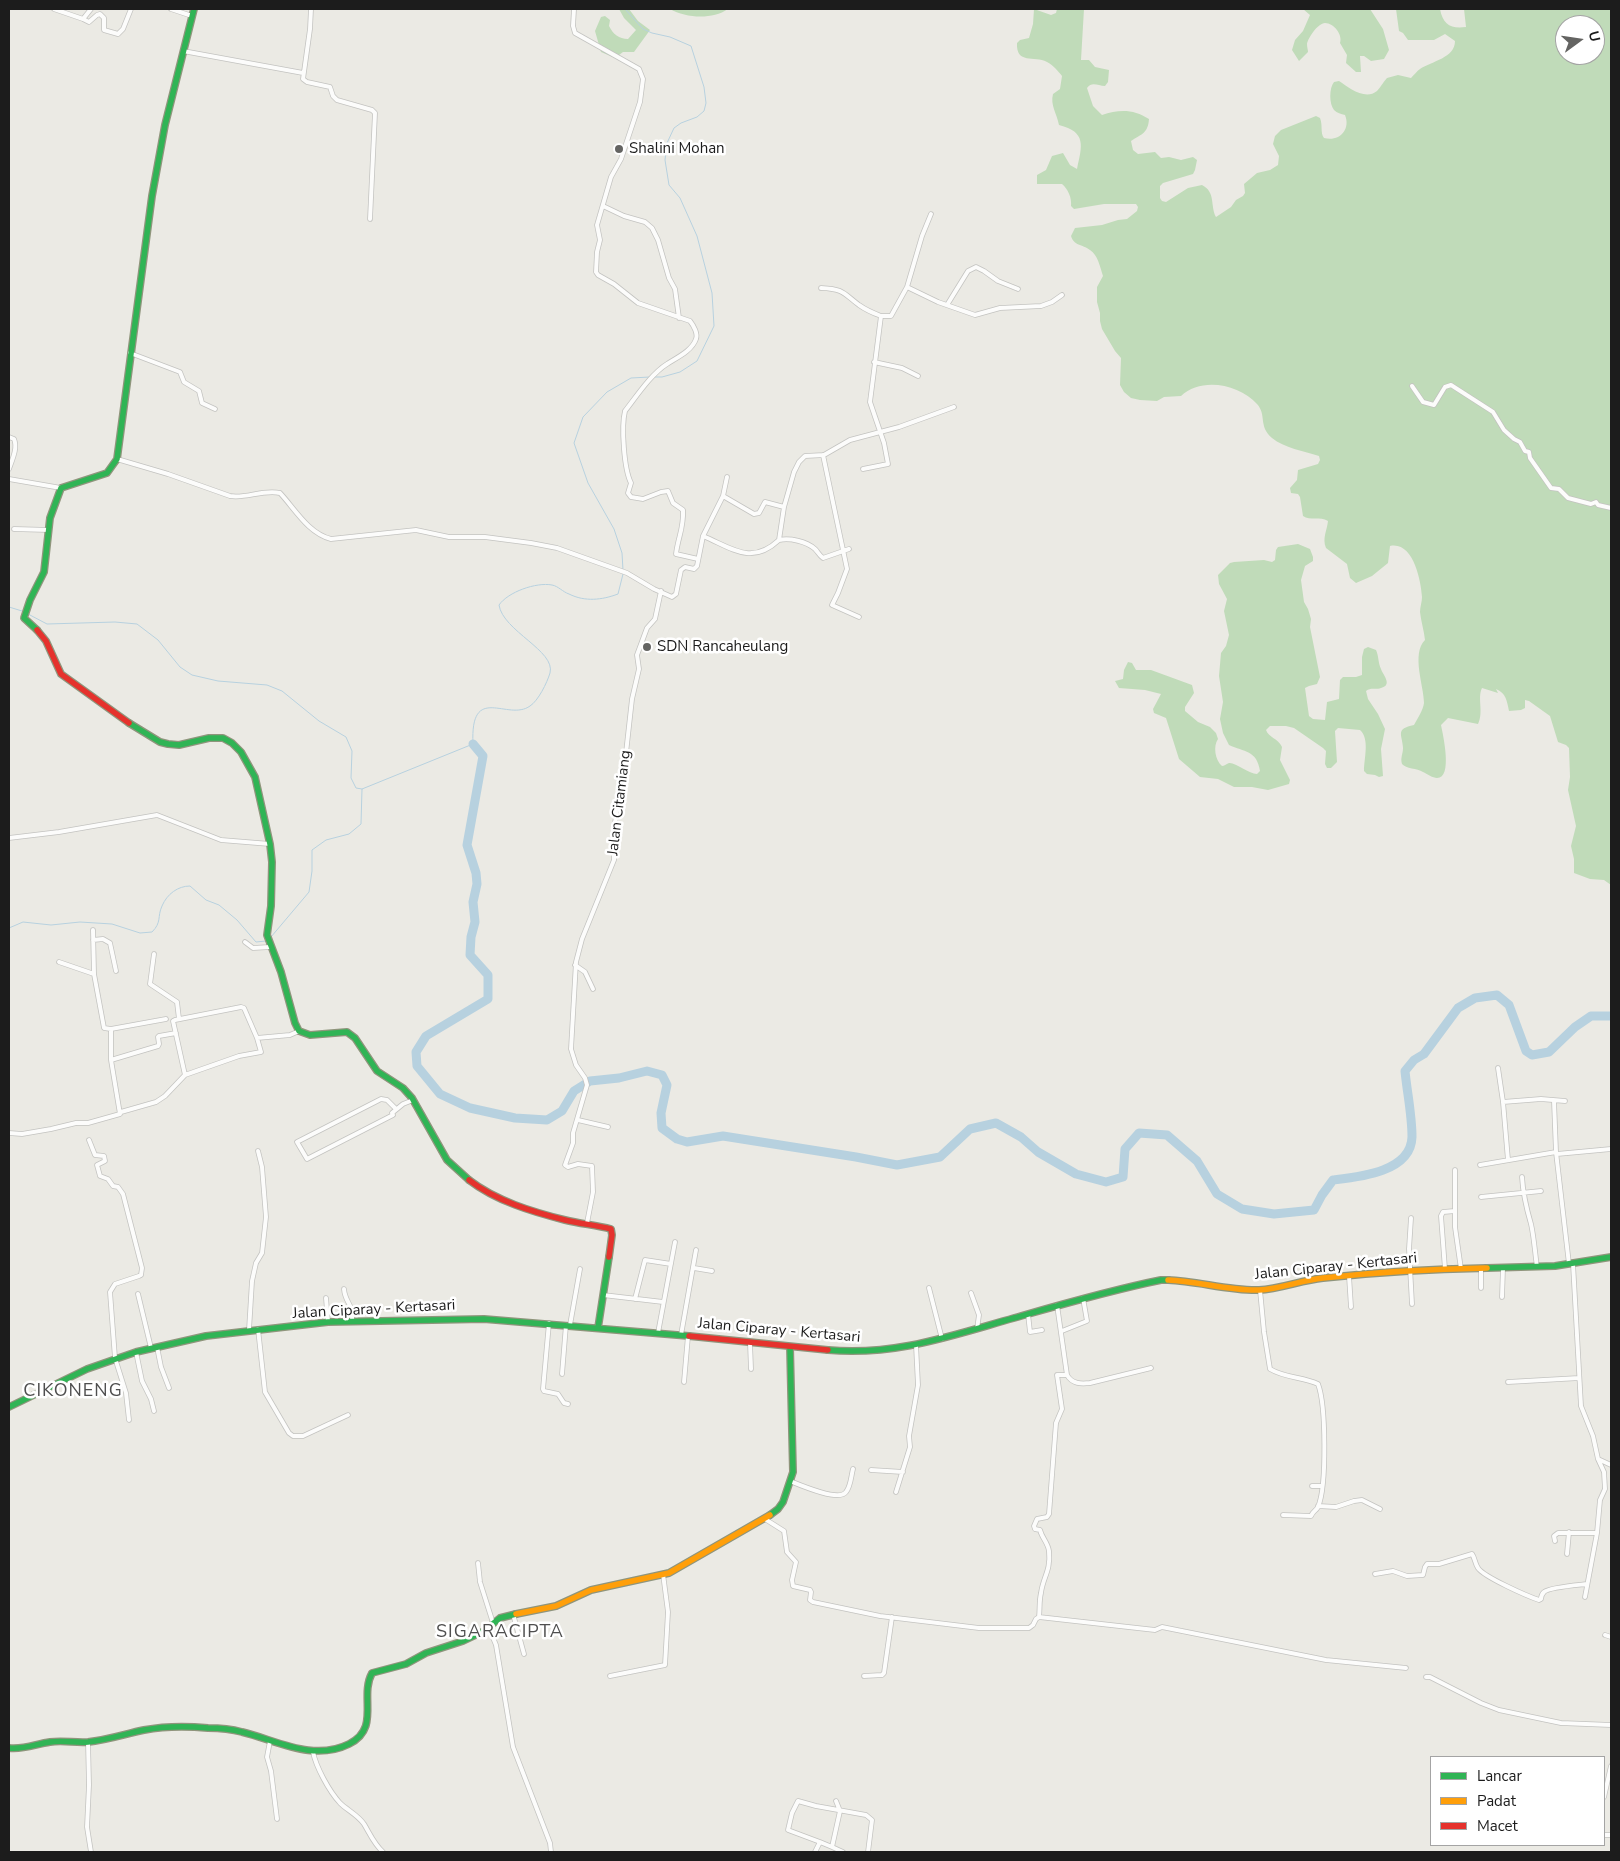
<!DOCTYPE html>
<html>
<head>
<meta charset="utf-8">
<style>
  body { margin:0 }
  #map { position:relative; width:1620px; height:1861px; overflow:hidden; background:#ebeae4; font-family:"Nunito Sans",sans-serif }
  canvas { display:block }
  .frame { position:absolute; inset:0; border:10px solid #1c1c1c; pointer-events:none }
  .legend { position:absolute; left:1430px; top:1756px; width:175px; height:90px; box-sizing:border-box; background:#fff; border:1px solid #a4a4a4; margin:0; padding:6px 9px; list-style:none; font-size:15px; color:#1c1c1c }
  .legend li { display:flex; align-items:center; gap:10px; height:25px }
  .legend b { width:25px; border:1px solid #a4a4a4 }
  .north { position:absolute; left:1555px; top:15px; width:50px; height:50px; box-sizing:border-box; background:#fff; border:1px solid #a4a4a4; border-radius:50%; rotate:76deg; font-size:14px; font-weight:700; line-height:20px; text-align:center; color:#1c1c1c }
  .north::after { content:''; display:block; margin:auto; width:18px; height:22px; background:#646462; clip-path:polygon(50% 0,100% 100%,50% 72%,0 100%) }
</style>
</head>
<body>
<div id="map">
<canvas width="1620" height="1861"></canvas>
<div class="frame"></div>
<ul class="legend">
<li><b style="height:6px;background:#30b455"></b>Lancar</li>
<li><b style="height:6px;background:#ff9f0a"></b>Padat</li>
<li><b style="height:6px;background:#e5322d"></b>Macet</li>
</ul>
<div class="north">U</div>
</div>
<script>
const ctx = document.querySelector('canvas').getContext('2d');
ctx.lineJoin = 'round';
function paint(path, color) { ctx.fillStyle = color; ctx.fill(path, 'evenodd'); }
function trace(path, color, width, dash) { ctx.strokeStyle = color; ctx.lineWidth = width; ctx.lineCap = dash ? 'butt' : 'round'; ctx.setLineDash(dash || []); ctx.stroke(path); }
function drawText(font, color, halo, rows, align = 'center') {
  ctx.font = font + ' "Nunito Sans",sans-serif'; ctx.lineWidth = 5; ctx.setLineDash([]); ctx.textBaseline = 'middle'; ctx.strokeStyle = halo; ctx.fillStyle = color; for (const [text, x, y, turn = 0] of rows) {
    ctx.save(); ctx.translate(x, y); ctx.rotate((+turn || 0) * Math.PI / 180); ctx.textAlign = isNaN(turn) ? turn : align; if (halo) ctx.strokeText(text, 0, 0); ctx.fillText(text, 0, 0); ctx.restore();
  }
}
paint(new Path2D(`
  M619 9H629L638 21 650 30 634 52H623L615 58 601 52 595 31 601 17 605 16 610 20 609 26C613 34 619 39 628 39L636 30 624 18Z
  M670 9H728C712 20 686 18 670 9Z
  M1034 9 1051 15 1056 13 1057 9H1084L1081 60H1089L1095 67 1109 70 1108 82 1105 86C1098 86 1092 81 1087 88L1093 106 1102 115C1119 109 1134 109 1149 119 1148 133 1142 134 1131 141L1133 150 1138 154 1155 152 1161 158 1169 157 1181 160 1193 157 1197 160 1195 170 1193 174 1163 183 1160 186V198L1162 201 1166 202 1188 188 1202 185C1216 192 1210 206 1216 217L1231 207 1236 200 1243 196 1245 193 1244 184 1257 173 1270 170 1278 165 1279 156 1273 144 1275 136 1281 130 1316 116 1320 118C1323 125 1320 133 1324 138 1339 142 1351 130 1345 115 1341 114 1337 113 1334 110 1329 104 1329 88 1334 82L1339 81C1348 87 1365 101 1377 91 1381 87 1383 82 1387 78L1398 75 1411 78C1414 75 1417 71 1420 69 1432 61 1455 58 1455 41L1445 34 1434 40H1408L1403 33 1399 31 1396 9H1440C1443 25 1451 29 1466 27L1464 9H1611V885L1604 880 1590 879 1574 873V859L1571 846 1576 826 1568 790 1570 777 1569 748 1566 745 1558 742 1550 716 1529 701 1525 700V708L1521 710 1509 711C1507 701 1506 693 1496 689L1498 693 1482 688C1477 698 1484 712 1478 724L1448 718 1441 725C1443 735 1453 778 1437 778 1433 778 1427 774 1423 772 1417 768 1406 769 1402 764 1400 758 1403 754 1403 748 1402 734 1395 729 1414 725 1418 718 1423 710 1424 703 1424 686 1411 654 1425 640 1424 631 1421 621 1420 612 1420 607 1422 602 1422 597 1421 580 1413 541 1390 546L1388 563 1372 576 1356 583 1350 578 1347 564 1326 548C1322 538 1327 531 1328 521 1320 516 1310 521 1303 516L1300 497 1298 494 1291 493 1290 488 1297 480 1298 470 1318 464 1320 460 1319 456C1304 451 1284 448 1272 438 1258 426 1267 415 1257 404 1239 384 1201 377 1181 396L1164 397 1157 401 1140 400 1131 398 1124 392 1120 385 1121 358 1115 351 1102 329 1100 321V313L1097 302V287L1103 276C1100 267 1098 255 1090 250 1082 244 1074 246 1071 236L1075 228 1102 225 1118 220 1127 219 1137 211 1138 207 1136 204H1104L1074 209 1071 206C1072 198 1068 189 1062 184H1037V175L1046 170 1052 156 1063 153 1070 165 1077 169C1082 146 1087 132 1059 125 1057 114 1050 105 1053 94L1060 89 1062 76C1058 71 1053 65 1047 62 1034 55 1016 65 1017 43L1020 40 1029 38 1033 24ZM1565 25H1595V55H1565Z
  M1303 9H1370L1383 29 1389 50 1384 59 1371 61 1364 56H1360L1361 72H1356L1346 63 1347 55 1340 43C1343 35 1334 23 1325 23 1318 23 1308 38 1307 44 1307 47 1308 50 1308 52L1299 61 1292 50 1295 40 1303 31 1310 15Z
  M1298 544 1310 549 1313 557V561L1305 566 1301 580 1304 602 1308 609 1311 619 1310 627 1320 677 1317 684 1309 686 1305 688 1309 716 1313 719 1325 720 1327 702 1339 699 1340 680 1343 677H1356L1362 675V657L1364 649 1368 647 1376 650C1379 657 1378 663 1381 669 1383 675 1393 685 1381 688 1375 690 1371 687 1366 691L1368 699 1378 714 1385 729 1381 749 1383 776 1379 777 1375 775 1367 774 1364 771C1364 758 1370 739 1360 730L1338 728 1335 731 1337 762 1331 768H1327L1325 764 1326 751 1323 748 1294 728 1286 726H1270L1266 730C1269 738 1278 738 1282 747L1280 760 1290 780 1289 784 1268 790 1252 787H1234L1218 779 1200 777 1179 759 1166 718 1154 713 1153 709 1161 694 1145 690 1119 688 1115 681 1123 679 1124 670 1128 662 1132 663 1136 670H1151L1192 685 1194 693 1185 707V711L1198 722 1210 727 1216 733 1218 739C1213 746 1215 760 1222 766 1224 766 1226 764 1229 763 1235 762 1249 774 1257 774L1260 771C1257 750 1244 752 1229 745L1223 733 1220 719 1223 702 1219 676 1221 653 1226 646 1229 635 1224 611 1227 599 1219 584 1218 575 1230 563 1234 562 1264 560 1272 562 1275 560 1276 550 1278 547Z`), '#c0dbb9');
trace(new Path2D(`
  M625 9 643 29 652 33 670 37 691 46 704 87 706 103 704 111 697 117 681 123 674 128 667 143 665 160 669 185 680 198 697 236 712 293 714 326 697 361 680 372 662 377H654
  M623 570 622 553 614 529 588 483 574 443 583 417 607 392 631 378 650 377
  M9 607 22 611
  M28 614 47 624 115 622 137 624 158 640 180 667 192 675 218 681 267 685 282 691 319 721 346 737 352 751 351 778 356 788 362 789
  M9 928 23 922 51 925 80 922 112 924 140 933 152 932C162 922 157 917 162 906 167 894 178 886 190 886L206 900 219 905 237 920 256 942 266 941
  M271 937 309 892 312 871V850L326 840 349 834 361 824 362 789 473 744C470 682 508 722 530 706 538 701 547 683 550 673 556 651 503 631 499 605 508 592 536 582 552 585 558 586 563 592 569 594 585 602 602 600 618 594L623 574`), '#b7d1df', 1);
trace(new Path2D(`
  M473 744 483 756 467 845 476 873 477 884 473 902 475 922 471 937 470 955 488 975V999L426 1036 416 1052 417 1066 440 1094 470 1108 515 1118 547 1120 562 1111 574 1091 590 1081 619 1078 647 1071 662 1075 667 1085 661 1113 662 1128 677 1139 687 1142 723 1136 856 1157 897 1165 940 1157 970 1129 996 1123 1021 1137 1038 1152 1076 1174 1106 1182 1123 1177 1125 1149 1139 1133 1167 1135 1197 1161 1217 1194 1242 1209 1274 1214 1314 1210 1322 1195 1333 1180C1359 1177 1411 1172 1412 1137 1412 1115 1407 1092 1405 1071L1414 1060 1424 1054 1458 1008 1475 998 1497 995 1509 1005 1526 1051 1532 1055 1549 1052 1575 1027 1591 1016H1611`), '#b7d1df', 9);
const street = new Path2D(`
  M54 9 83 19 91 9
  M171 9 192 16
  M311 9 310 29 303 79 307 82 330 87 333 96 337 100 372 110 375 113 370 219
  M574 9 573 26 575 33 639 69 643 79 640 102 621 159 611 177 597 225 600 240 597 252 596 272 598 275 614 284 638 303 690 321C694 326 698 334 696 339 692 351 676 358 667 364 651 374 636 397 625 411 621 427 624 469 631 483L628 493 631 497 643 499 661 492 668 491 673 503 683 510C684 528 678 537 676 554L698 559
  M83 19 89 22 97 15 100 14 104 18V30L118 34 123 29 131 9
  M183 51 303 73
  M603 206 624 216 645 222 652 228 658 240 669 278 675 289 679 318
  M907 287 938 302 975 315 1000 308 1041 306 1052 302 1062 295
  M821 288C844 289 843 293 859 305 866 310 873 313 881 316
  M947 305 968 271 976 267 984 271 998 281 1018 289
  M130 353 180 372 184 382 199 391 202 403 215 409
  M874 362 902 368 918 376
  M1412 386 1423 402 1434 405 1445 387 1451 385 1493 412 1504 430 1514 439 1520 442 1525 451 1529 452 1530 458 1551 488 1559 489 1568 498 1591 504 1596 502 1598 505 1611 508
  M9 437 14 439C18 448 12 460 9 469
  M823 455 847 569 838 593 832 605 859 617
  M117 459 168 474 230 496C246 499 263 489 280 493 295 509 308 533 331 539L416 530 449 537H485L531 543 557 548 627 573 654 589 672 597 676 594 681 570 685 567 694 569 697 566 703 536 723 496 727 477
  M863 469 888 464 884 443 870 402 881 316H891L907 287 922 236 931 214
  M9 479 61 488
  M723 496 754 514 759 513 765 502 784 507 779 540C790 538 806 541 815 549 818 552 819 555 823 558L849 549
  M784 507 794 472 799 462 805 456 824 455 850 440 899 427 954 407
  M14 529 49 530
  M703 536C732 548 751 566 779 540
  M9 838 59 832 157 815 221 840 270 844
  M93 930 94 974
  M93 940 103 939 110 943 116 971
  M245 942 253 948 270 947
  M154 954 150 984 177 1002 179 1019
  M59 962 94 974 104 1028 111 1029
  M575 965 585 972 593 989
  M111 1060V1029L166 1019
  M1498 1068 1503 1102 1541 1099 1565 1101
  M185 1075 173 1021 175 1020 241 1007 244 1008 257 1038 290 1035 299 1031
  M1554 1101 1556 1152 1569 1264
  M1503 1102 1508 1160
  M396 1109 387 1100 381 1099 297 1142 307 1159 393 1115 392 1113 403 1104 413 1100
  M121 1112 156 1102 165 1096 185 1075 239 1056 261 1052 257 1038
  M578 1120 608 1127
  M9 1133 22 1134 51 1129 76 1123H88L120 1114 111 1060 158 1046 159 1044 158 1037 159 1036 176 1033
  M89 1140 95 1155 104 1156 105 1161 97 1165 100 1176 108 1179 113 1186 118 1187 123 1194 142 1268 141 1275 139 1276 115 1284 110 1292 115 1358 126 1393 129 1420
  M1557 1154 1611 1149
  M1480 1165 1556 1152
  M1455 1170V1227L1461 1269
  M1522 1177C1523 1195 1526 1207 1531 1224 1534 1237 1535 1253 1537 1267
  M1481 1197 1541 1191
  M1411 1218 1409 1249 1412 1304
  M587 1223 593 1192 592 1166 578 1164 568 1167 565 1165 573 1143V1133L587 1085 585 1078 576 1065 571 1049 576 962 582 939 614 860V828L624 771 632 699 639 669 637 655 647 628 655 619 661 591
  M1573 1264 1581 1406 1593 1436 1598 1459 1611 1465
  M694 1268 712 1271
  M1481 1268V1288
  M1445 1269 1441 1216 1443 1212 1455 1211
  M1349 1276 1351 1307
  M929 1288 942 1339
  M344 1289C345 1303 354 1304 352 1321
  M1260 1290 1264 1332 1270 1369C1285 1378 1303 1377 1318 1384 1326 1405 1327 1486 1318 1507 1316 1511 1313 1511 1311 1516L1283 1515
  M971 1293 979 1315 977 1329
  M138 1294 151 1348
  M603 1295 663 1302
  M1502 1297 1503 1268
  M326 1298 328 1322
  M635 1299 645 1260 671 1264
  M1057 1305 1067 1375
  M1028 1314 1030 1332 1042 1330
  M549 1323 543 1389 544 1391 558 1394 564 1403 568 1404
  M570 1325 580 1269
  M258 1329 265 1392 289 1433 293 1436H303L348 1415
  M249 1330 252 1281 256 1263 262 1253 266 1217 262 1167 258 1151
  M1062 1331 1087 1321 1083 1298
  M658 1333 675 1242
  M681 1335 696 1250
  M750 1343 751 1369
  M157 1347 161 1367 169 1388
  M136 1352 142 1381 151 1399 154 1411
  M562 1374 566 1325
  M684 1382 688 1336
  M1508 1382 1579 1378
  M871 1470 903 1472
  M790 1481C800 1485 839 1502 846 1492 851 1486 851 1476 853 1469
  M1312 1486H1321
  M896 1492 910 1447 909 1436 918 1385 916 1345
  M1318 1506 1336 1507 1354 1501 1362 1500 1380 1509
  M765 1519 784 1531 787 1552 796 1562 792 1580 793 1586 810 1590 811 1592 810 1600 813 1602 880 1616 979 1628H1029L1033 1625 1036 1619 1039 1617 1155 1630 1162 1627 1326 1660 1406 1668
  M1555 1541 1554 1536 1558 1533H1597
  M1567 1554 1569 1532
  M478 1563 480 1582 493 1623
  M1375 1574 1393 1571 1407 1576 1423 1575 1425 1567 1427 1564H1439L1472 1554C1475 1558 1475 1564 1478 1568 1484 1577 1527 1596 1539 1600L1541 1599C1541 1597 1542 1594 1544 1592 1550 1587 1579 1585 1587 1584
  M1585 1597 1597 1533 1600 1500 1605 1489 1604 1472 1598 1459
  M513 1614 524 1654
  M1039 1617C1040 1609 1039 1601 1041 1593 1043 1577 1051 1571 1049 1551 1048 1543 1042 1538 1040 1530L1035 1529 1034 1526 1037 1519 1047 1517 1049 1514 1056 1423 1062 1409 1057 1375H1067C1072 1384 1081 1384 1090 1383L1151 1368
  M489 1628 496 1645 513 1747 550 1843 551 1852
  M1605 1635 1611 1637
  M610 1676 665 1665 668 1612 663 1574
  M864 1676 882 1675 884 1673 892 1617
  M1426 1677H1430L1481 1703 1499 1710 1561 1723 1611 1725
  M270 1741 267 1757 271 1771 277 1819
  M88 1742 89 1785 87 1827 91 1852
  M313 1752C316 1767 329 1791 340 1803 347 1810 358 1815 364 1824 370 1834 374 1844 383 1852
  M1604 1797 1611 1766
  M1604 1835H1611
  M820 1842 788 1830 792 1813 798 1801 816 1806 866 1815 872 1820 868 1852
  M832 1847 843 1852
  M815 1852 820 1842 832 1847 840 1811 836 1801`);
const fast = new Path2D(`
  M37 630 24 618 30 600 44 572 50 518 61 488 107 473 117 459 152 196 165 125 194 9
  M129 723 160 742 168 744 179 745 209 738H223L232 743 241 752 255 777 270 844 272 862 271 906 267 935 281 972 295 1023 299 1031 310 1035 347 1032 355 1038 377 1071 403 1088 412 1098 447 1160 469 1180
  M1487 1268 1555 1266 1611 1257
  M598 1328 609 1257
  M828 1350C895 1356 950 1336 1014 1318 1063 1304 1111 1290 1161 1280H1168
  M9 1407 87 1369 136 1352 206 1336 328 1322 484 1319 689 1336
  M770 1515 778 1509 783 1502 793 1472 790 1347
  M9 1748C23 1750 36 1744 50 1742 63 1740 75 1743 88 1742 107 1740 125 1734 144 1730 165 1726 187 1726 208 1728 219 1728 231 1729 242 1732 276 1740 313 1762 349 1744 381 1728 359 1697 372 1673L406 1664 426 1653 463 1641 484 1631 500 1618 516 1614`);
const slow = new Path2D(`
  M1168 1280C1198 1281 1229 1291 1259 1290 1280 1289 1302 1280 1323 1278 1378 1272 1432 1269 1487 1268
  M516 1614 556 1606 591 1590 669 1573 770 1515`);
const jam = new Path2D(`
  M37 630 46 641 61 674 129 723
  M469 1180C496 1201 533 1212 565 1220 581 1224 596 1225 611 1229L612 1235 609 1257
  M689 1336 828 1350`);
trace(street, '#c3c3c0', 5.5);
trace(fast, '#8f957c', 8);
trace(slow, '#8f957c', 8);
trace(jam, '#8f957c', 8);
trace(street, '#fcfcfb', 4);
trace(fast, '#30b455', 5.5);
trace(slow, '#ff9f0a', 5.5);
trace(jam, '#e5322d', 5.5);
for (const [x, y, r, color] of [
  [619,149,5,"#646462"],
  [647,647,5,"#646462"]
]) { const dot = new Path2D(); dot.arc(x, y, r, 0, 2 * Math.PI); ctx.fillStyle = color; ctx.fill(dot); trace(dot, '#fff', 2); }
drawText('15px', '#1c1c1c', '#fff', [
  ["Shalini Mohan",629,149],
  ["SDN Rancaheulang",657,647]
], 'left');
drawText('15px', '#1c1c1c', '#fff', [
  ["Jalan Citamiang",620,803,-83],
  ["Jalan Ciparay - Kertasari",1336,1267,-6],
  ["Jalan Ciparay - Kertasari",374,1310,-3],
  ["Jalan Ciparay - Kertasari",779,1331,5]
]);
ctx.letterSpacing = '1px';
drawText('18px', '#4f4f4f', '#fff', [
  ["CIKONENG",73,1392],
  ["SIGARACIPTA",500,1633]
]);
ctx.letterSpacing = '0px';
</script>
</body>
</html>
